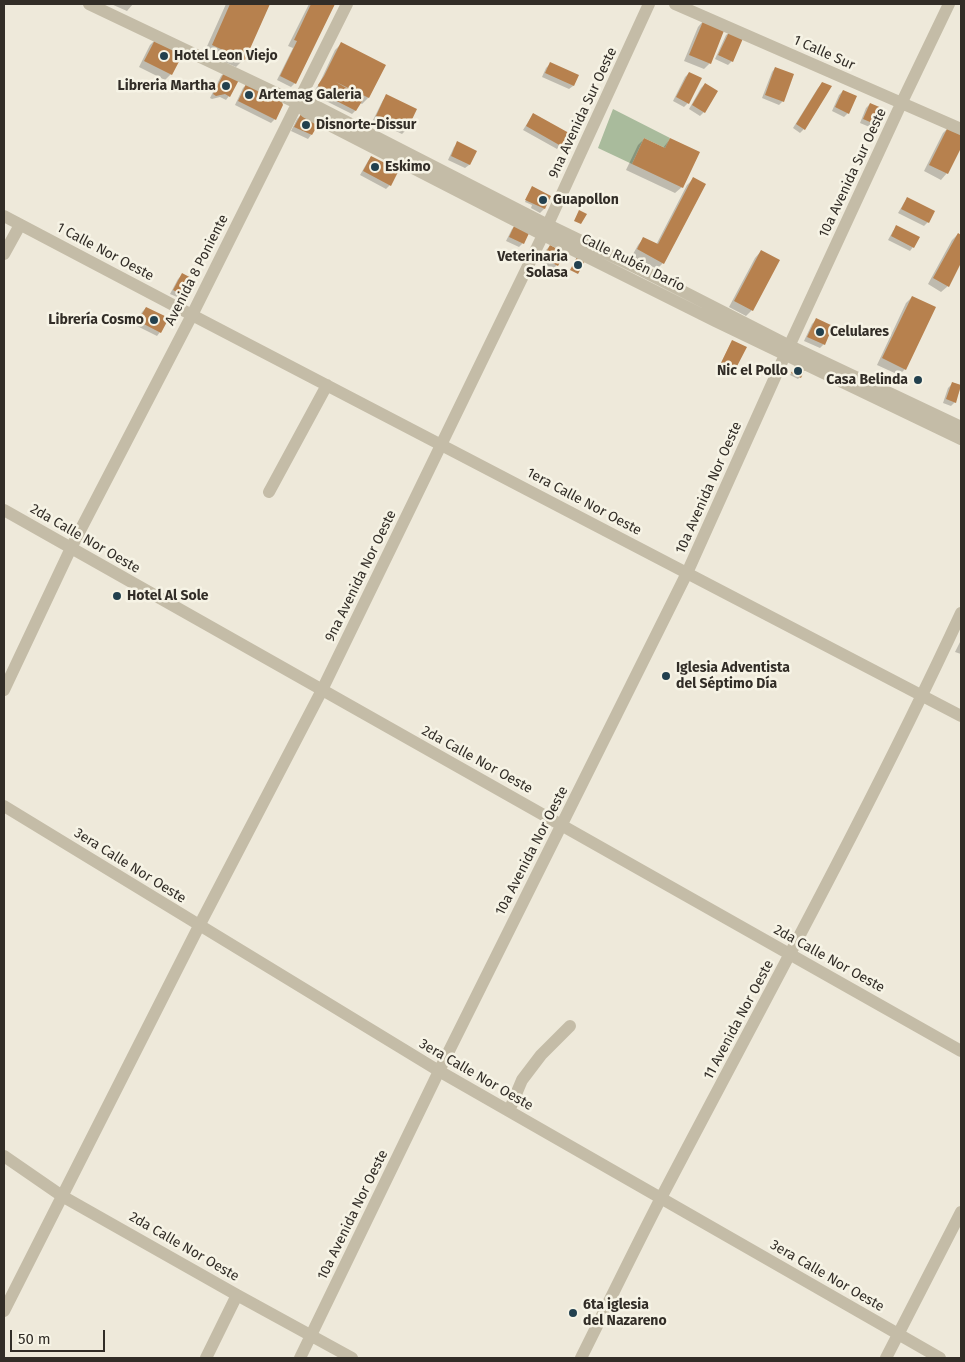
<!DOCTYPE html>
<html>
<head>
<meta charset="utf-8">
<style>
  body { margin:0 }
  #map { position:relative; width:965px; height:1362px; overflow:hidden; background:#eee9da; font-family:"Fira Sans",sans-serif }
  canvas { display:block }
  .frame { position:absolute; inset:0; border:5px solid #322d27; pointer-events:none }
  .scale { position:absolute; left:10px; top:1330px; width:95px; height:22px; box-sizing:border-box; border:2px solid #322d27; border-top:0; padding-left:6px; font-size:15px; line-height:18px; white-space:nowrap; color:#322d27; -webkit-text-stroke:4px #f6f3e5; paint-order:stroke }
</style>
</head>
<body>
<div id="map">
<canvas width="965" height="1362"></canvas>
<div class="frame"></div>
<div class="scale">50 m</div>
</div>
<script>
const ctx = document.querySelector('canvas').getContext('2d');
ctx.lineJoin = 'round';
function paint(path, color) { ctx.fillStyle = color; ctx.fill(path, 'evenodd'); }
function trace(path, color, width, dash) { ctx.strokeStyle = color; ctx.lineWidth = width; ctx.lineCap = dash ? 'butt' : 'round'; ctx.setLineDash(dash || []); ctx.stroke(path); }
function drawText(font, color, halo, rows, align = 'center') {
  ctx.font = font + ' "Fira Sans",sans-serif'; ctx.lineWidth = 5; ctx.setLineDash([]); ctx.textBaseline = 'middle'; ctx.strokeStyle = halo; ctx.fillStyle = color; for (const [text, x, y, turn = 0] of rows) {
    ctx.save(); ctx.translate(x, y); ctx.rotate((+turn || 0) * Math.PI / 180); ctx.textAlign = isNaN(turn) ? turn : align; if (halo) ctx.strokeText(text, 0, 0); ctx.fillText(text, 0, 0); ctx.restore();
  }
}
paint(new Path2D(`
  M613 109 670 138 665 148 644 138 632 164 598 148Z`), '#a9bb9c');
paint(new Path2D(`
  M111 4H133L127 11Z
  M226 4H269L244 59 236 67 204 53Z
  M309 4H334L295 83 291 87 277 80 293 48 288 46Z
  M704 20 710 63 704 69 684 61 698 27Z
  M730 32 732 61 728 65 715 59 726 35Z
  M156 39 171 74 165 80 139 67 150 45Z
  M341 44 384 65 368 98 362 104 360 103 355 111 352 114 318 97 315 90 320 82 335 50Z
  M550 64 577 76 573 86 569 89 542 77 546 68Z
  M775 68 783 101 779 105 762 98 772 72Z
  M225 72 229 96 226 100 220 97 212 99 210 98 221 76Z
  M689 73 688 103 684 107 673 101 685 77Z
  M247 84 275 119 271 123 235 105 243 88Z
  M705 84 704 112 700 116 689 109 701 88Z
  M822 84 804 129 800 133 793 128 818 88Z
  M843 91 848 113 844 117 832 111 839 95Z
  M387 96 415 109 406 130 402 134 373 120 383 100Z
  M870 104 876 124 872 128 860 123 866 108Z
  M301 115 311 135 308 139 291 131 297 119Z
  M534 115 560 145 557 149 523 130 530 119Z
  M949 127 961 133V145L947 173 941 180 924 171 943 133Z
  M644 139 663 148 670 139 682 187 675 193 626 170 638 145Z
  M458 143 476 151 469 165 465 168 448 160 454 147Z
  M371 157 390 185 386 189 360 175 368 161Z
  M693 179 663 263 657 269 632 256 638 245 644 238 656 245 687 185Z
  M531 190 550 197 544 209 540 213 531 208 532 205 525 202Z
  M908 199 928 222 924 226 898 213 904 203Z
  M516 225 523 243 519 247 506 241 512 229Z
  M897 227 913 247 910 251 888 240 893 231Z
  M958 234 961 236V261L948 286 941 292 928 284 952 240Z
  M550 246 563 253 557 265 553 269 540 262 546 250Z
  M761 251 752 310 746 316 729 307 755 258Z
  M182 275 187 292 181 298 177 297 170 294 178 279Z
  M912 297 905 369 899 375 877 365 906 303Z
  M146 308 160 332 157 336 135 325 142 312Z
  M816 320 824 344 820 348 804 341 812 324Z
  M731 343 733 371 732 373 719 367Z
  M794 369 800 377 798 379 790 375Z
  M952 384 961 387 955 402 951 406 943 403 948 388Z
  M961 640V654L955 652Z`), '#0003');
paint(new Path2D(`
  M230 4H270L245 60 212 45Z
  M311 4H335L296 84 280 76 297 41 294 40Z
  M704 19 725 28 711 64 689 55Z
  M730 30 744 36 733 62 718 55Z
  M156 38 184 52 172 75 144 61Z
  M341 42 386 65 369 98 336 82 364 98 356 111 321 93 318 85 324 76Z
  M550 62 579 75 574 86 545 73Z
  M775 67 794 74 784 102 765 95Z
  M225 71 240 78 230 97 225 94 216 96 213 94Z
  M689 72 702 78 689 104 676 97Z
  M247 82 281 99 283 105 276 120 238 101Z
  M822 82 832 86 805 130 796 124Z
  M705 83 718 91 705 113 692 105Z
  M843 90 857 96 849 114 835 107Z
  M386 94 417 109 407 130 376 116Z
  M870 103 884 109 877 125 863 119Z
  M533 113 569 133 561 146 526 126Z
  M301 114 319 123 312 135 294 127Z
  M949 125 961 131V148L948 174 929 165Z
  M644 138 665 148 670 138 700 152 683 188 632 164Z
  M457 141 477 151 470 165 451 156Z
  M371 156 399 170 391 186 363 171Z
  M693 177 706 184 664 264 637 249 643 237 658 244Z
  M532 186 551 196 545 209 525 200Z
  M907 197 935 211 929 223 901 209Z
  M579 210 587 214 581 224 574 221Z
  M515 224 530 231 524 244 509 237Z
  M896 225 920 237 914 248 891 236Z
  M958 233 961 235V263L949 287 933 278Z
  M550 245 565 253 558 266 543 258Z
  M761 250 780 260 753 311 734 301Z
  M578 255 586 259 578 274 570 270Z
  M182 273 195 280 188 293 186 294H181L173 290Z
  M912 296 936 307 906 370 882 358Z
  M146 307 169 318 161 333 138 321Z
  M816 318 833 326 825 345 807 337Z
  M732 340 747 347 734 372 720 365Z
  M795 366 805 369 801 378 791 373Z
  M952 382 961 385 956 403 946 399Z`), '#b7814e');
trace(new Path2D(`
  M675 4 961 129
  M4 254 20 225
  M269 492 327 385
  M4 510 961 1051
  M4 690 71 548 192 315 961 716
  M4 806 439 1071 940 1358
  M509 1111 522 1080 541 1055 570 1026
  M4 1156 62 1196 237 1295 352 1358
  M4 1311 199 926 322 690 543 235 649 4
  M206 1358 237 1295
  M300 1358 439 1071 687 573 785 355 901 104 949 4
  M581 1358C608 1304 634 1250 662 1196 763 1003 869 811 961 613
  M886 1358 961 1212`), '#c4bca7', 12);
trace(new Path2D(`
  M89 4 297 103 306 112 329 125 543 235 715 321 961 439
  M297 103H310L548 225 639 269 790 346 961 427
  M4 216 192 315 347 4`), '#c4bca7', 12);
for (const [x, y, r, color] of [
  [164,56,5,"#22404e"],
  [226,86,5,"#22404e"],
  [249,95,5,"#22404e"],
  [306,125,5,"#22404e"],
  [375,167,5,"#22404e"],
  [543,200,5,"#22404e"],
  [578,265,5,"#22404e"],
  [154,320,5,"#22404e"],
  [820,332,5,"#22404e"],
  [798,371,5,"#22404e"],
  [918,380,5,"#22404e"],
  [117,596,5,"#22404e"],
  [666,676,5,"#22404e"],
  [573,1313,5,"#22404e"]
]) { const dot = new Path2D(); dot.arc(x, y, r, 0, 2 * Math.PI); ctx.fillStyle = color; ctx.fill(dot); trace(dot, '#f6f3e5', 2); }
drawText('14px', '#322d27', '#f6f3e5', [
  ["1 Calle Sur",824,53,24],
  ["9na Avenida Sur Oeste",583,113,-65],
  ["10a Avenida Sur Oeste",853,173,-65],
  ["1 Calle Nor Oeste",105,252,28],
  ["Calle Rubén Darío",633,263,26],
  ["Avenida 8 Poniente",197,270,-63],
  ["10a Avenida Nor Oeste",709,488,-66],
  ["1era Calle Nor Oeste",584,502,28],
  ["2da Calle Nor Oeste",85,539,30],
  ["9na Avenida Nor Oeste",361,576,-64],
  ["2da Calle Nor Oeste",477,760,29],
  ["10a Avenida Nor Oeste",532,851,-63],
  ["3era Calle Nor Oeste",130,866,32],
  ["2da Calle Nor Oeste",829,959,29],
  ["11 Avenida Nor Oeste",739,1020,-62],
  ["3era Calle Nor Oeste",476,1075,30],
  ["10a Avenida Nor Oeste",353,1215,-64],
  ["2da Calle Nor Oeste",184,1247,30],
  ["3era Calle Nor Oeste",827,1276,30]
]);
drawText('bold 14px', '#322d27', '#f6f3e5', [
  ["Hotel Leon Viejo",174,56],
  ["Libreria Martha",216,86,"right"],
  ["Artemag Galeria",259,95],
  ["Disnorte-Dissur",316,125],
  ["Eskimo",385,167],
  ["Guapollon",553,200],
  ["Veterinaria",568,257,"right"],
  ["Solasa",568,273,"right"],
  ["Librería Cosmo",144,320,"right"],
  ["Celulares",830,332],
  ["Nic el Pollo",788,371,"right"],
  ["Casa Belinda",908,380,"right"],
  ["Hotel Al Sole",127,596],
  ["Iglesia Adventista",676,668],
  ["del Séptimo Día",676,684],
  ["6ta iglesia",583,1305],
  ["del Nazareno",583,1321]
], 'left');
</script>
</body>
</html>
